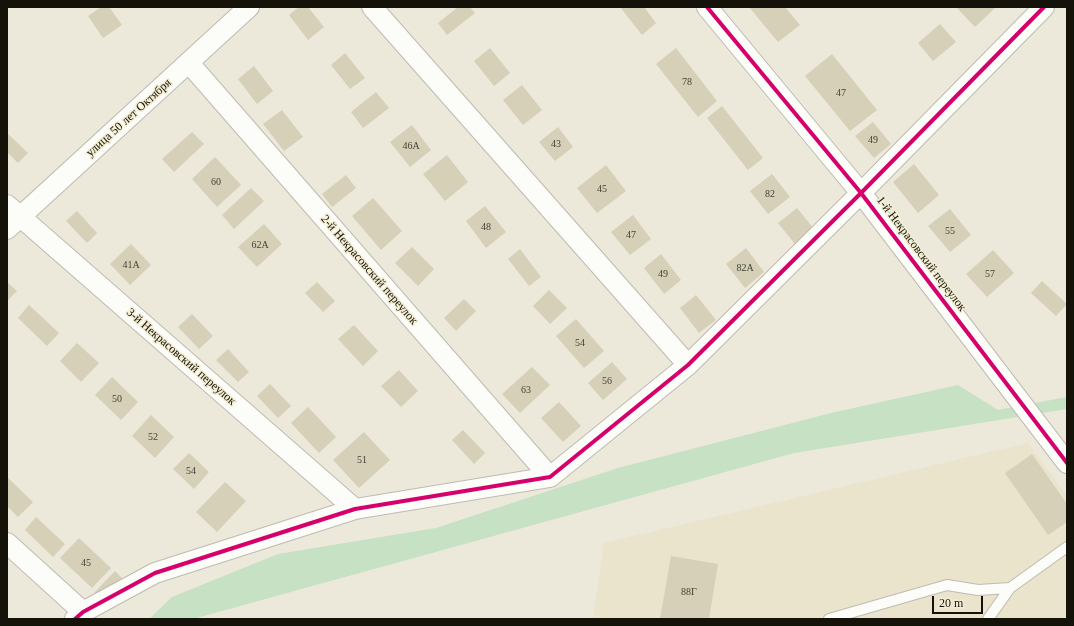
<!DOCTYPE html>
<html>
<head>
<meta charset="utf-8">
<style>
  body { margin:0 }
  #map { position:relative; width:1074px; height:626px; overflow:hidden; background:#ece8da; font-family:Georgia,serif }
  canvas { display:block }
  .frame { position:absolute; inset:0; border:8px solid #141209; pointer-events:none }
  .scale { position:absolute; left:932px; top:596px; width:51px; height:18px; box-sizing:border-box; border:2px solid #141209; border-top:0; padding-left:5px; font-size:12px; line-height:14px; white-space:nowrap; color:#141209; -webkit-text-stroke:3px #f3edd3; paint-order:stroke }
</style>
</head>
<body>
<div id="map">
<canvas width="1074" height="626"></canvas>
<div class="frame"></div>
<div class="scale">20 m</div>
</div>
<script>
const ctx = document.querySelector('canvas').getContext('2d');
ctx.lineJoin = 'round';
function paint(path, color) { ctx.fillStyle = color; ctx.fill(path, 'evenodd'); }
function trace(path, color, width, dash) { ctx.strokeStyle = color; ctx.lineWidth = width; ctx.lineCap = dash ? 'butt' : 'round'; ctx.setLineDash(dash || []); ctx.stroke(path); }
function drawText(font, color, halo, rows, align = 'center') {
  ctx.font = font + ' Georgia,serif'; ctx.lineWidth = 3; ctx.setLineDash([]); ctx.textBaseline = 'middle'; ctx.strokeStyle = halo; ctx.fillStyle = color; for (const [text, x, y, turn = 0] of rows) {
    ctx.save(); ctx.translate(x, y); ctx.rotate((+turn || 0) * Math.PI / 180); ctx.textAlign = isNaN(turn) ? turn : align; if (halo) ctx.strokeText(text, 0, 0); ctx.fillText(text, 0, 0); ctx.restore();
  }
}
paint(new Path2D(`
  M1028 443 1067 496V619H593L604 543Z`), '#eae4cc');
paint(new Path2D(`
  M958 385 998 410 1067 397V409L794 453 193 619H149L172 597 278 554 436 528 618 468 831 413Z`), '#c7e1c4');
paint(new Path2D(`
  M101 7H109L122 25 103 38 88 16Z
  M299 7H308L324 27 308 40 289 15Z
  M458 7H470L475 13 447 35 438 23Z
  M620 7H644L656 23 642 35Z
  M749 7H785L800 25 778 42Z
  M956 7H994L995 8 975 27Z
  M940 24 956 42 933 61 918 43Z
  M490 48 510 73 494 86 474 61Z
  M676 48 717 101 698 117 656 64Z
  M345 53 365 78 350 89 331 65Z
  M832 54 877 110 850 131 805 76Z
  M254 66 273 91 257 104 238 79Z
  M522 85 542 110 523 125 503 100Z
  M376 92 389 108 363 128 351 112Z
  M722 106 763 158 748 170 707 118Z
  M282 110 303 137 284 151 263 124Z
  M873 122 891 144 874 158 855 136Z
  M412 125 431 150 410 167 390 142Z
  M558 127 573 147 555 161 539 142Z
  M192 132 204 144 174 172 162 159Z
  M7 133 28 153 18 163 7 152Z
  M447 155 468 182 445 201 423 174Z
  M215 157 241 185 217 207 192 179Z
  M914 164 939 195 918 213 893 182Z
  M606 165 626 191 597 213 577 188Z
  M772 174 790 197 768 214 750 191Z
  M346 175 356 188 332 207 322 194Z
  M251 188 264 201 234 229 222 215Z
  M373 198 402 231 381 250 352 216Z
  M485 206 506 232 486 248 466 221Z
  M797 208 814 229 795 244 778 223Z
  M950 209 971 235 950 252 928 226Z
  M77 211 97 233 87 243 66 221Z
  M633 215 651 239 630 255 611 232Z
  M264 224 282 244 257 267 238 247Z
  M131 244 151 265 130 285 110 264Z
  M412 247 434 269 418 286 395 263Z
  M746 248 764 272 745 288 726 264Z
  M520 249 541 277 529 286 508 259Z
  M993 250 1014 273 987 297 966 274Z
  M661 254 681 280 664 294 644 268Z
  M1042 281 1067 304 1056 316 1031 293Z
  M7 282 17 291 7 301Z
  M317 282 335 301 323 312 305 293Z
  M549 290 567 308 550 324 533 306Z
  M696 295 716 320 699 333 680 308Z
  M464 299 476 311 456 331 444 318Z
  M29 305 59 333 47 346 18 318Z
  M192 314 213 336 199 349 178 327Z
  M576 319 604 351 584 368 556 336Z
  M354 325 378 351 363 366 338 339Z
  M77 343 99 363 81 382 60 361Z
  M228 349 249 372 238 382 216 360Z
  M612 362 627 379 603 400 588 383Z
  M532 367 550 385 520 413 502 394Z
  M399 370 418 391 401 407 381 386Z
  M112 377 138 402 121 420 95 395Z
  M270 384 291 406 278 418 257 396Z
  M559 402 581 426 563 442 541 418Z
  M308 407 336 437 319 453 291 423Z
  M151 415 174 437 155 458 132 436Z
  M463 430 485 453 474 464 452 440Z
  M364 432 390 460 359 488 333 460Z
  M189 453 209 472 194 489 173 469Z
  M1032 454 1067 504V522L1048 535 1005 473Z
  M7 477 33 502 18 517 7 506Z
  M225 482 246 501 217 532 196 512Z
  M36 517 65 544 53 557 25 530Z
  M79 538 111 568 92 588 60 558Z
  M671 556 718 564 709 619H660Z
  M115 571 125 581 104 603 94 593Z`), '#d6d0b8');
const lane = new Path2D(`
  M829 619 947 585 978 590 1010 588 1067 547
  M988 619 1010 588`);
const street = new Path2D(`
  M372 7 688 365
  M707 7 861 193 1067 463
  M189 63 550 477
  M7 205 355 509
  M7 229 249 7
  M7 543 83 612
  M75 619 83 612 155 573 355 509 550 477 688 365 861 193 1044 7`);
trace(lane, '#bebbb1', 12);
trace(street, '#bebbb1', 22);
trace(lane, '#fcfcf9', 10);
trace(street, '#fcfcf9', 20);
trace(new Path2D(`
  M707 7 861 193 1067 463
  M75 619 83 612 155 573 355 509 550 477 688 365 861 193 1044 7`), '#d6006c', 4);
drawText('10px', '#444235', null, [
  ["78",687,82],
  ["47",841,93],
  ["49",873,140],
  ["43",556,144],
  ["46А",411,146],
  ["60",216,182],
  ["45",602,189],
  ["82",770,194],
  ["48",486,227],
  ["55",950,231],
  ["47",631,235],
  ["62А",260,245],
  ["41А",131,265],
  ["82А",745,268],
  ["49",663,274],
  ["57",990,274],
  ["54",580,343],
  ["56",607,381],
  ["63",526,390],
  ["50",117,399],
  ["52",153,437],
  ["51",362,460],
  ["54",191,471],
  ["45",86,563],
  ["88Г",689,592]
]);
drawText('12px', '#141209', '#f3edd3', [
  ["улица 50 лет Октября",129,118,-42],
  ["1-й Некрасовский переулок",921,254,53],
  ["2-й Некрасовский переулок",369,270,49],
  ["3-й Некрасовский переулок",181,357,41]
]);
</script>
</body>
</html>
